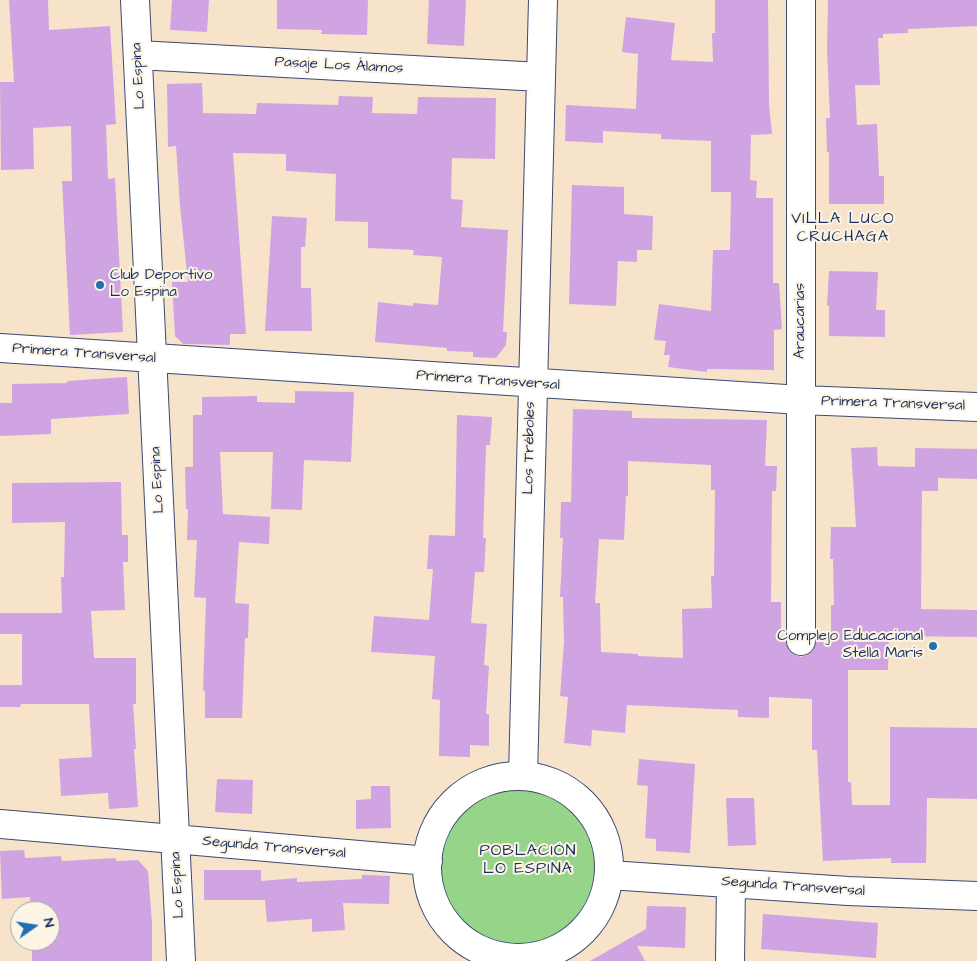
<!DOCTYPE html>
<html>
<head>
<meta charset="utf-8">
<style>
  body { margin:0 }
  #map { position:relative; width:977px; height:961px; overflow:hidden; background:#f6e3c9; font-family:"Architects Daughter",sans-serif }
  canvas { display:block }
  .north { position:absolute; left:10px; top:901px; width:50px; height:50px; box-sizing:border-box; background:#fcf5e5; border:1px solid #a2a6af; border-radius:50%; rotate:77deg; font-size:14px; font-weight:700; line-height:20px; text-align:center; color:#1b2f5e }
  .north::after { content:''; display:block; margin:auto; width:18px; height:22px; background:#1f6fb2; clip-path:polygon(50% 0,100% 100%,50% 72%,0 100%) }
</style>
</head>
<body>
<div id="map">
<canvas width="977" height="961"></canvas>
<div class="north">N</div>
</div>
<script>
const ctx = document.querySelector('canvas').getContext('2d');
ctx.lineJoin = 'round';
function paint(path, color) { ctx.fillStyle = color; ctx.fill(path, 'evenodd'); }
function trace(path, color, width, dash) { ctx.strokeStyle = color; ctx.lineWidth = width; ctx.lineCap = dash ? 'butt' : 'round'; ctx.setLineDash(dash || []); ctx.stroke(path); }
function drawText(font, color, halo, rows, align = 'center') {
  ctx.font = font + ' "Architects Daughter",sans-serif'; ctx.lineWidth = 4; ctx.setLineDash([]); ctx.textBaseline = 'middle'; ctx.strokeStyle = halo; ctx.fillStyle = color; for (const [text, x, y, turn = 0] of rows) {
    ctx.save(); ctx.translate(x, y); ctx.rotate((+turn || 0) * Math.PI / 180); ctx.textAlign = isNaN(turn) ? turn : align; if (halo) ctx.strokeText(text, 0, 0); ctx.fillText(text, 0, 0); ctx.restore();
  }
}
paint(new Path2D(`
  M440 867a78 78 0 1 1 156 0a78 78 0 1 1-156 0Z`), '#95d489');
paint(new Path2D(`
  M9 0H48L49 30 110 26 116 124 106 125 108 179 115 178 123 332 70 335 62 181H72L71 126 33 128 34 169 1 170 0 82H14Z
  M172 0H209L207 32 170 30Z
  M277 0H368L367 35 321 34 322 30 277 29Z
  M429 0H466L464 46 427 44Z
  M715 0H768L769 104 772 134 751 135 750 180 757 181 756 198H773V283H779L782 329 774 330V370L707 369V372L668 367 670 355H664L666 341 654 340 659 304 711 311 713 250H730L731 192H711V141L661 139V134L603 131V143L565 141 566 105 636 109 638 54 622 52 626 17 675 23 671 60 713 62 712 33H715Z
  M828 0H977V26L908 29V33L883 34V38H878L880 85H855L857 125 877 124 879 176H884V204H829V152H827L826 118H830L827 50Z
  M202 83 203 113 256 114 257 103 338 105 339 96 373 97 372 113 417 114 418 97 496 98 495 159 452 158 451 199 463 200 461 227 508 230 503 332H507L506 345 496 358 473 357V352L447 351V348L375 342 378 302 413 306V303L438 305 442 257 413 255 414 250 368 248V222L335 221 336 174 286 171V154L233 153 246 334H230V345L183 344 175 336 172 282H188L180 206 176 146 168 147 167 84Z
  M572 185 624 187V214L653 216 652 250H637V262L618 261 616 306 569 304Z
  M272 216 307 218 305 247H301V288H311L312 331H265Z
  M829 271 878 272 876 310H885V337L829 336V306H827Z
  M127 377 129 414 51 419V434L0 436V403H12V384L67 383V381Z
  M295 391 354 392 351 462 304 460 302 510 271 509 273 452H220L223 514 270 517 269 544 239 542 235 603 249 604 248 638H245L242 718H205V691L203 690 206 598 194 597 197 540H187L188 509H186L185 467H193V415H202V397L257 396V402L295 403Z
  M573 409 632 411V418L767 420 765 466H777L776 491H772L771 602H781V642H786L788 649 793 654 801 657 809 654 814 649 816 642H831V605H834L833 559H830L831 527H856L851 448 877 447 878 466 915 467V448L977 449V479L938 478V491H922L921 609 977 610V637L889 636 888 670H848V782H851L852 805H890V727L977 728V799L927 798 926 863H891V858L823 861 817 750H812V699L769 697V718L738 717V710L627 705 625 733 592 730 591 746 564 743 568 697 560 696 564 641 563 597H560L563 538H560L561 502H571ZM628 461 711 465V490H715L714 576H711L712 608 682 609 683 658 638 656V654L601 652 600 603H595L599 539 624 540 626 496H628Z
  M457 415 492 417 490 445H486L483 538H486L484 572H475L471 623 487 624 484 665 489 666 486 714H489V746L470 745V757L439 756 440 700 432 699 435 656 371 652 374 616 429 620 433 569H427L429 535 455 536Z
  M121 482 122 535H128V562H123L125 610 91 611 94 658H136V704H133L136 749H134L138 807 109 809 108 793 61 796 59 759 92 757 89 704H21L20 707H0V685H22V634H0V613H62L61 577H64L65 522 12 523V483Z
  M639 759 695 764 690 853 656 851V839L645 838 648 786 637 785Z
  M217 779 253 780 252 814 215 812Z
  M371 786H390L391 828 356 829V800L371 799Z
  M726 798H754L756 845 728 846Z
  M24 850 25 858 61 856 62 861 116 858V861L138 860 148 871 152 923V961H32V941H50V911H31L30 897 2 899 0 851Z
  M204 870H261V881L297 878V882L362 879V875L390 876 389 904 343 903 345 930 312 932V919L267 922 265 900H204Z
  M647 906 686 907 685 948 637 946 645 961H590L646 929Z
  M763 914 878 923 876 958 761 949Z`), '#d0a4e2');
const minor = new Path2D(`
  M135 0 181 961
  M138 55 541 77
  M0 348 801 400 977 407
  M801 641V0
  M523 776 543 0
  M427 867a91 91 0 1 1 182 0a91 91 0 1 1-182 0Z
  M0 824 428 861
  M609 875 848 891 977 896
  M730 961 731 883`);
trace(minor, '#3c4a6e', 30);
trace(minor, '#fff', 28);
for (const [x, y, r, color] of [
  [100,285,5,"#1f6fb2"],
  [933,646,5,"#1f6fb2"]
]) { const dot = new Path2D(); dot.arc(x, y, r, 0, 2 * Math.PI); ctx.fillStyle = color; ctx.fill(dot); trace(dot, '#fcf5e5', 2); }
drawText('15px', '#1b2f5e', '#fcf5e5', [
  ["Pasaje Los Álamos",339,66,3],
  ["Lo Espina",139,76,-93],
  ["Araucarias",801,321,-90],
  ["Primera Transversal",84,354,4],
  ["Primera Transversal",488,381,4],
  ["Primera Transversal",893,404,2],
  ["Los Tréboles",530,448,-89],
  ["Lo Espina",158,480,-93],
  ["Segunda Transversal",274,848,5],
  ["Lo Espina",178,885,-93],
  ["Segunda Transversal",793,887,4]
]);
drawText('15px', '#1b2f5e', '#fcf5e5', [
  ["Club Deportivo",110,276],
  ["Lo Espina",110,293],
  ["Complejo Educacional",923,637,"right"],
  ["Stella Maris",923,654,"right"]
], 'left');
ctx.letterSpacing = '1px';
drawText('16px', '#1b2f5e', '#fcf5e5', [
  ["VILLA LUCO",843,220],
  ["CRUCHAGA",843,238],
  ["POBLACIÓN",528,852],
  ["LO ESPINA",528,870]
]);
ctx.letterSpacing = '0px';
</script>
</body>
</html>
